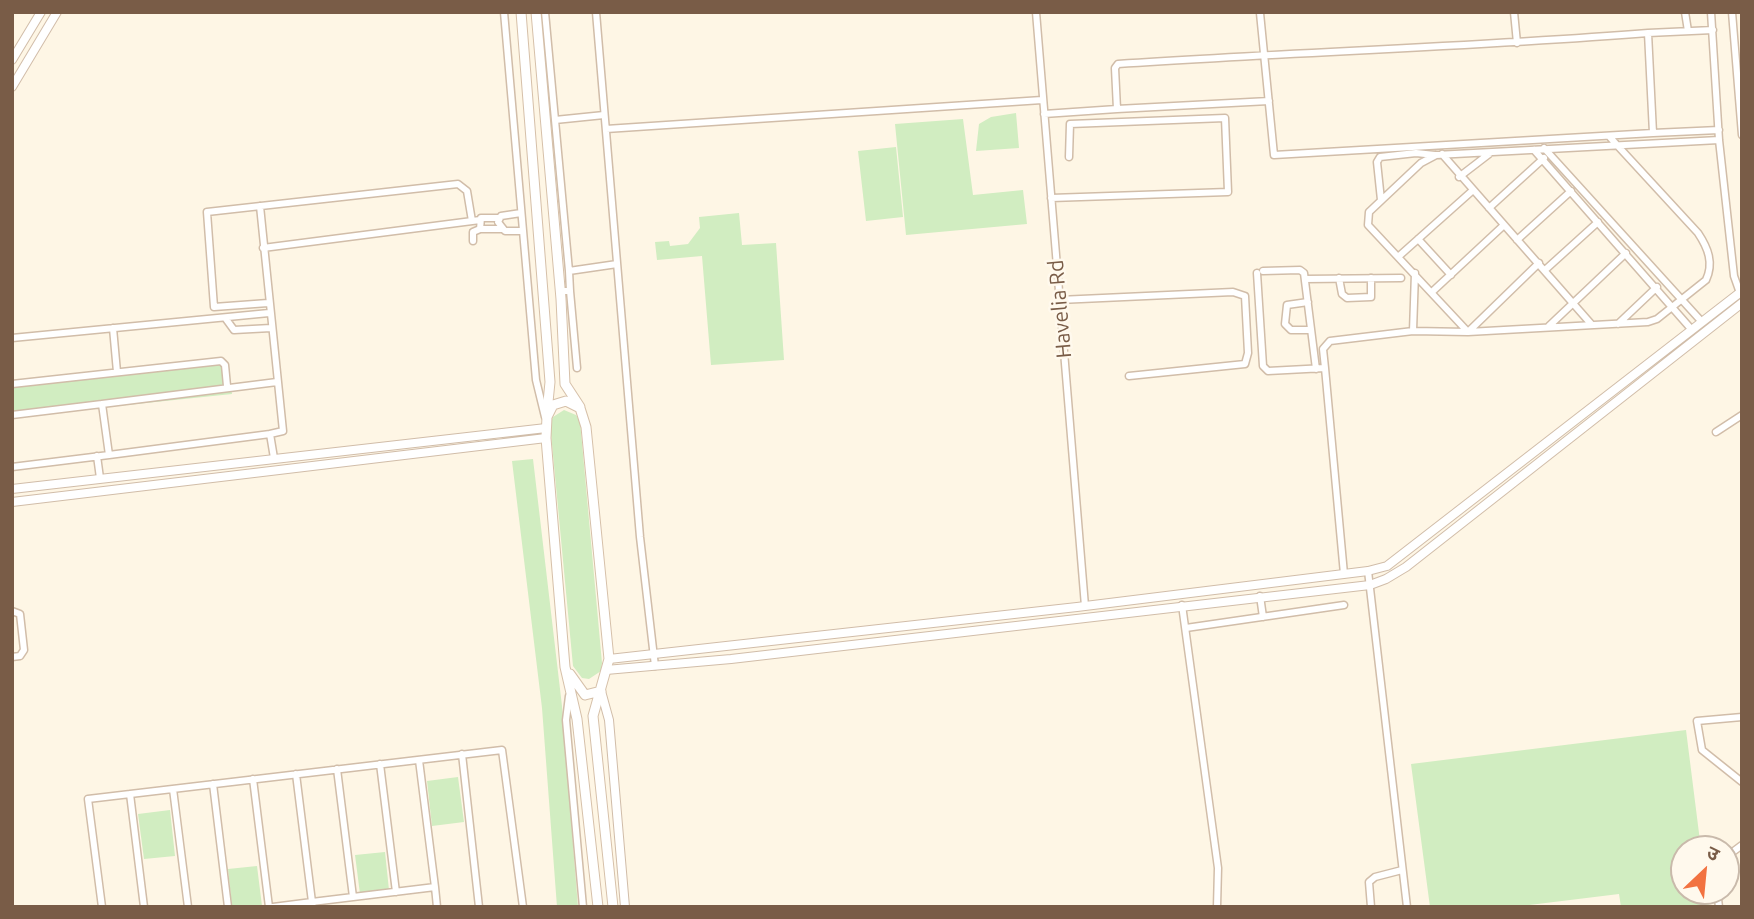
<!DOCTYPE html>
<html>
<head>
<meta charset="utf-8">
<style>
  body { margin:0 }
  #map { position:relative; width:1754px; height:919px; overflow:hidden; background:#fef6e5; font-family:Ubuntu,"Noto Sans Devanagari",sans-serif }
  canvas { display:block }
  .frame { position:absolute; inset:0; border:14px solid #795c47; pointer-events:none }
  .north { position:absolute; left:1670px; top:835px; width:70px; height:70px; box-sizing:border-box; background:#fff9ed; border:2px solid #c9baab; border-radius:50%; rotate:26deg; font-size:19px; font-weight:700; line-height:28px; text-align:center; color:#795c47 }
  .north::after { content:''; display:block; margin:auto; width:24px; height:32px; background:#f27240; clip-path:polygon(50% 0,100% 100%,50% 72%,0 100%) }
</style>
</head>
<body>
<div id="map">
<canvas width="1754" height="919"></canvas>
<div class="frame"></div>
<div class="north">उ</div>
</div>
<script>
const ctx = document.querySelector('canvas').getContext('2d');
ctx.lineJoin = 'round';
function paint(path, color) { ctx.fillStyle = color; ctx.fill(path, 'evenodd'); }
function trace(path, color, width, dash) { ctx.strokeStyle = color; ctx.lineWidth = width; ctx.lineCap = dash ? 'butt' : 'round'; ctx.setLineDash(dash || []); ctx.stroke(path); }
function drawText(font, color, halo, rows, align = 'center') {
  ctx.font = font + ' Ubuntu,sans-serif'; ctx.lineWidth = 5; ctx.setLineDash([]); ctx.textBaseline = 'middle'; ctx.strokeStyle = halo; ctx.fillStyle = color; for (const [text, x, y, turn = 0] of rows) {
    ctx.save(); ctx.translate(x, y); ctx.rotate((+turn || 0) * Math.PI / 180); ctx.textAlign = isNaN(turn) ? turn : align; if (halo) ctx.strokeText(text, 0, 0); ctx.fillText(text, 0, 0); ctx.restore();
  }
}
paint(new Path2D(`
  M1016 113 1019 148 976 151 979 124 991 117Z
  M963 119 973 195 1023 190 1027 224 906 235 895 124Z
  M896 147 903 217 866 221 858 151Z
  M739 213 742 245 776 243 784 360 711 365 702 256 657 260 655 242 669 241 670 246 688 244 700 228 699 217Z
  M228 363 232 394 12 417V386Z
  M564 410 576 415 580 421 602 663 601 671 589 679 582 678 573 666 550 423 553 417Z
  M533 459 562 706 578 907H557L542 708 512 461Z
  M1686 730 1701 849H1684V891H1707L1709 907H1621L1619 894 1513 907H1430L1411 764Z
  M458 777 464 822 432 826 427 781Z
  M170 810 175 856 144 859 138 814Z
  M385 852 389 890 360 894 355 855Z
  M257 866 262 906 232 907 228 869Z`), '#d1edc1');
const minor = new Path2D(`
  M504 12 536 380 545 417
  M545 12 569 271 570 291H560
  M596 12 640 537 655 666
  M1036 12 1085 606
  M1514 12 1517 43
  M1685 12 1688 31
  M1711 12 1719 140 1734 276 1740 293
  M1732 12 1742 135
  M1648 33 1713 30
  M1117 109 1269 101
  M1044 114 1117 109 1115 68 1118 64C1295 52 1472 47 1648 33L1653 133 1274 155 1260 13 1261 12
  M555 120 604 115
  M606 129 1042 100
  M1653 133 1719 130
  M1609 136 1616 144 1698 233C1708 248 1714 263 1706 280L1657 319 1648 322 1468 332 1368 225 1369 212 1421 163 1436 155 1719 140
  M1544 148 1702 322
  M1534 150 1692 330
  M1442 154 1592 325
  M1459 177 1489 154
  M1051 198 1228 192 1225 118 1070 124 1069 157
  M1381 200 1377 162 1380 157 1416 153 1435 155
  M260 206 283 431 270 434 274 458
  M1489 208 1544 158
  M521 213 501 216 498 222 505 231H522
  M499 218H481L480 229H501
  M1418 239 1451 275
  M1517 240 1571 191
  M473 241V232L480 229
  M263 248 480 220
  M1398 257 1472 191
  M1545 270 1598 222
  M569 271 617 264
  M1263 271 1300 270 1304 273 1316 369
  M1257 273 1263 366 1268 371 1325 368 1344 574
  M1339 278 1342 294 1347 298 1371 297V278
  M1305 279 1401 278
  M570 291 577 368
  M1433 291 1504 225
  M1059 300 1233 292 1245 296 1248 353 1245 364 1129 376
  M1308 302 1287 305 1285 324 1291 330H1311
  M268 303 214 307 207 212 458 184 467 191 472 221
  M226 319 234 330 271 328
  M1618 324 1657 287
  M1549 326 1626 253
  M113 328 117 372
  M1413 331 1468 332 1539 263
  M12 338 269 313
  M1325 368 1323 349 1330 341 1413 331 1415 273
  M12 384 221 361 225 365 227 386
  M12 415 102 404
  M1716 432 1742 415
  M109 455 270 434
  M97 456 100 478
  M12 467 109 455 102 404 277 382
  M1368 571 1407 907
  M1260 596 1263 617
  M1182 605 1218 868 1217 907
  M12 611 20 614 24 650 20 656 12 657
  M1186 628 1344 605
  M569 696 566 720 583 907
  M1742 717 1697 721 1702 750 1742 782
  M462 754 479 907
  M419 760 435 887
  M380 764 396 892
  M337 769 353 897
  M296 774 312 902 435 887 437 907
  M253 779 269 907
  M213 784 228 907
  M173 789 188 907
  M130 794 144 907
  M1726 857 1742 845
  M1717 891 1719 907
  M102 907 88 799 502 750 523 907
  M273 907 312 902 313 907
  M1371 907 1369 882 1375 877 1402 870`);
const tertiary = new Path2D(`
  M12 60 41 12
  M12 87 57 12
  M12 489 546 428
  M12 502 546 438
  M609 659 1077 607 1368 571 1387 566 1742 291
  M606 670 731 659 1370 585 1386 579 1406 567 1742 303
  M601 691 609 720 625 907`);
const secondary = new Path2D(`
  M521 12 550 382 547 412
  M536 12 561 299 565 384 580 407
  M570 674 585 695 601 691
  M598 907 577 719 565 667 546 438 547 417 553 405 566 401 580 408 586 427 609 659 593 716 613 907`);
trace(minor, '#d1bda9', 9);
trace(tertiary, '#d1bda9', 10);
trace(secondary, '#d6c0a9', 11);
trace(minor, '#fff', 6);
trace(tertiary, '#fff', 8);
trace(secondary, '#fff', 9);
drawText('21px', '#795c47', '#fff9ed', [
  ["Havelia Rd",1060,309,-95]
]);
</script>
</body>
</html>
